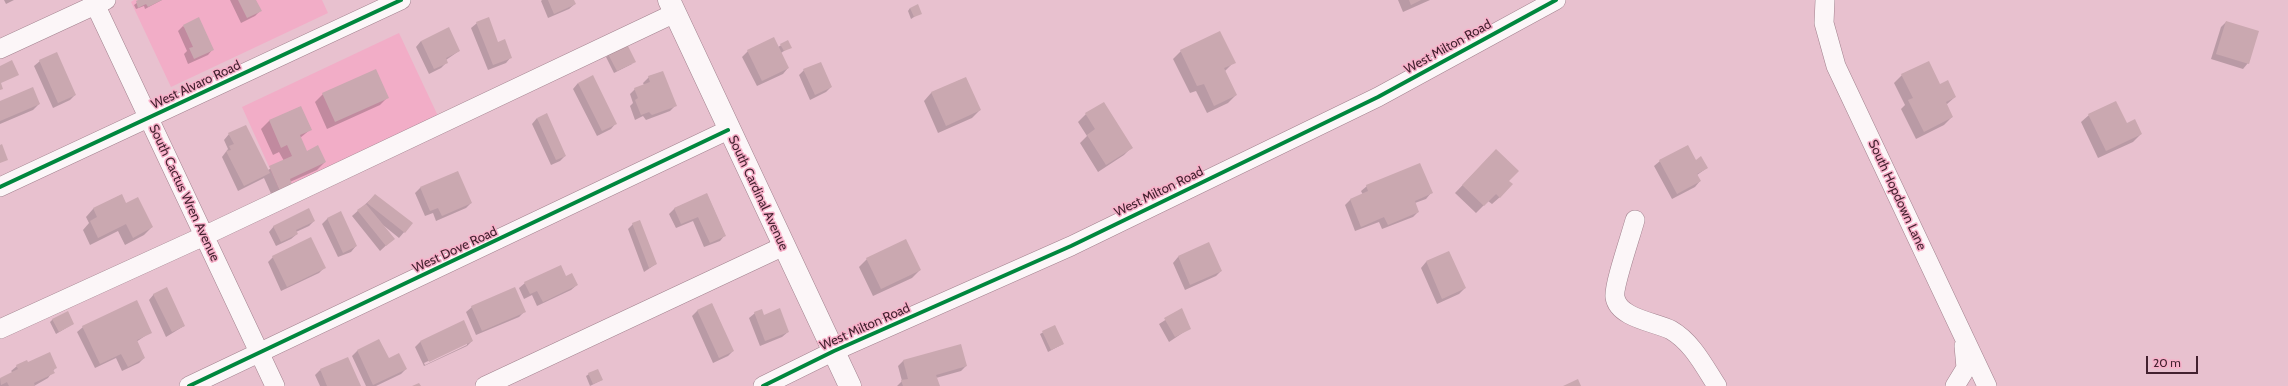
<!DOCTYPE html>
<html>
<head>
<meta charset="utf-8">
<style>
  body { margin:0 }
  #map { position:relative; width:2288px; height:386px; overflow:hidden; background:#e8c1cf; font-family:Cabin,sans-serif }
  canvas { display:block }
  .scale { position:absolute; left:2146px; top:356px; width:52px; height:18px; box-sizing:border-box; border:2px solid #43212f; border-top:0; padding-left:5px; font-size:12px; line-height:14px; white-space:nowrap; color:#43212f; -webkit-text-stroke:3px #f8b1ca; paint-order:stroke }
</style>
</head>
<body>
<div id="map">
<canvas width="2288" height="386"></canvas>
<div class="scale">20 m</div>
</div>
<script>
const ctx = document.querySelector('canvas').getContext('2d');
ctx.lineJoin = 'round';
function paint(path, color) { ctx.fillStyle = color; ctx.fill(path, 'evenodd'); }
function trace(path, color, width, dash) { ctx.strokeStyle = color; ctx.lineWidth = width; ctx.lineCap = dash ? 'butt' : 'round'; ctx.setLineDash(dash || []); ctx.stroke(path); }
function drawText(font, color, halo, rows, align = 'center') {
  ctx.font = font + ' Cabin,sans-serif'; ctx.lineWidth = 3; ctx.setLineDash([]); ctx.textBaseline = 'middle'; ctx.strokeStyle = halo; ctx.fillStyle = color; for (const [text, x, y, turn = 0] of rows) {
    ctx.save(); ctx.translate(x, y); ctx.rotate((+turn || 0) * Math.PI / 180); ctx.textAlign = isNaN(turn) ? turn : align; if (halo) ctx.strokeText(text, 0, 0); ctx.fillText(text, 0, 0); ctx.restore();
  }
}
paint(new Path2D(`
  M134 0H322L328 13 171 87 131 2Z
  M399 33 438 116 280 191 242 107Z`), '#f2adc7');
paint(new Path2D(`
  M4 0H14L6 4Z
  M141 0H162L145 9 144 6 136 9 134 5Z
  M230 0H255L260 11 255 16 241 23Z
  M542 0H573L575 4 569 9 548 18 541 1Z
  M1398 0H1430L1403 12Z
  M910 8 920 13 911 19 908 11Z
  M2226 22 2248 63 2243 69 2211 59 2221 27Z
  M477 23 511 57 506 63 488 70 471 28Z
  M183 26 213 49 208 55 188 64 184 54 187 51 178 31Z
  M421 41 459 51 446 60 447 62 441 68 429 74 416 47Z
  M788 41 790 47 781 53 788 68 783 74 757 86 742 57 748 51 778 47Z
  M1181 51 1234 62 1225 71 1236 95 1228 103 1207 113 1196 91 1190 93 1173 59Z
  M609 55 632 64 614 73 606 57Z
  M40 61 75 95 70 100 53 108 34 66Z
  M804 70 831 87 826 92 810 100 799 75Z
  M1902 75 1940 86 1955 97 1946 105 1952 117 1944 125 1916 139 1901 109 1905 105 1894 83Z
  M649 77 675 106 670 111 646 120 643 116 635 120 630 106 633 103 630 94 635 89 644 85 643 83Z
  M965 78 980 110 972 118 938 133 924 101 931 93Z
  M578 83 616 123 611 129 597 136 573 89Z
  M323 94 388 97 380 105 327 129 315 102Z
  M0 102 39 104 33 110 0 124Z
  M300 107 311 129 300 138 306 152 325 162 317 170 290 182 273 198 264 178 238 191 222 157 228 149 224 140 229 134 268 170 284 161 279 152 273 155 261 129 269 121Z
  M1086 114 1132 147 1124 155 1098 172 1080 143 1087 136 1078 122Z
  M2089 115 2126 125 2141 134 2133 142 2098 158 2081 122Z
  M537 118 565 156 560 161 551 165 532 124Z
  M1496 150 1500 197 1492 204 1488 201 1476 213 1455 193Z
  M1660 161H1695L1707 168 1697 175 1700 181 1695 187 1672 199 1654 166Z
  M457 172 471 203 466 208 436 221 433 213 425 216 415 193 420 188Z
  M1367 186 1431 193 1426 199 1415 203 1418 212 1413 217 1382 229 1379 222 1355 231 1345 205 1350 200 1363 195 1361 191Z
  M707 194 725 235 720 241 704 247 693 221 676 228 669 214 675 208Z
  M121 195 126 204 152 227 144 235 125 245 118 231 90 245 83 230 89 223 86 217 93 209Z
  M370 200 411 224 399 238 383 225 393 239 380 251 352 216Z
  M328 218 356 246 351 252 338 257 322 224Z
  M314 221 309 226 296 232 297 234 291 239 276 246 269 232 274 226Z
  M633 224 656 264 644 272 628 229Z
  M1209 244 1221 271 1216 276 1185 290 1173 263 1178 257Z
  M1449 252 1465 288 1459 294 1437 304 1421 268 1426 262Z
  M273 257 325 267 319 273 281 291 268 262Z
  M867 259 920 270 912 278 873 296 859 267Z
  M566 277 577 285 571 290 537 306 532 295 524 299 519 288 525 283Z
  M154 294 184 326 166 337 149 300Z
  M712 304 733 351 728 356 713 363 692 316 697 311Z
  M472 307 525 311 519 317 476 335 466 312Z
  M1181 310 1190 328 1169 342 1159 324Z
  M755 313 763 316 788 332 782 337 760 346 749 318Z
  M53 319 73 324 56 334 50 322Z
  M1055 326 1063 344 1048 352 1040 334Z
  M83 327 151 332 136 342 144 358 139 363 122 371 116 358 95 368 77 332Z
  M379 340 388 359 406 369 401 374 376 386H366L352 356 357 351Z
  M472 341 467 346 424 366 415 347 420 342ZM467 343V345L425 365 424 363Z
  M960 345 966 366 961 371 936 378 938 386H897L902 381 898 366 903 361Z
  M27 364 56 367 48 378 34 386H0V379L13 373 11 371 17 366Z
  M320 370 360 386H320L315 375Z
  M589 374 602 380 590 386 586 376Z`), '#0003');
paint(new Path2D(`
  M138 0H162L148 7 146 4 138 8 136 1Z
  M238 0H256L262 11 247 18Z
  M548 0H574L576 4 554 14Z
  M1409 0H1421L1411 5Z
  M918 4 922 14 914 17 910 8Z
  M199 17 214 50 194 59 189 48 193 47 183 25Z
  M489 17 498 42 505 39 512 58 493 65 476 22Z
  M2226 21 2259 31 2249 64 2216 54Z
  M449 27 460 51 446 58 448 63 434 69 421 41Z
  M1220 31 1236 63 1224 68 1237 95 1214 106 1204 84 1197 86 1180 50Z
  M774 37 789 68 762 81 747 50Z
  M788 40 792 48 784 51 780 44Z
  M627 44 636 62 617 71 608 54Z
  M57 52 76 95 58 103 39 60Z
  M12 60 19 75 1 83 3 89 0 90V66Z
  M1929 61 1940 84 1948 80 1956 97 1946 102 1953 117 1924 132 1908 100 1913 98 1901 74Z
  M821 62 832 87 815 95 803 69Z
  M376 69 389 98 335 122 322 93Z
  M663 71 677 106 652 115 649 112 641 115 635 100 638 98 634 88 650 82 648 76Z
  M593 75 617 124 602 131 578 83Z
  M966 77 981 110 946 126 931 92Z
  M33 87 40 104 0 121V101Z
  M2116 101 2127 123 2135 119 2142 134 2106 151 2088 114Z
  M1104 102 1133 148 1106 165 1087 135 1095 129 1085 113Z
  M301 106 312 130 300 135 307 151 318 145 326 162 290 179 292 185 280 191 269 166 292 156 287 145 281 148 269 120Z
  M547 113 566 156 556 160 537 118Z
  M246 125 270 173 244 186 226 151 231 150 229 146 234 144 228 133Z
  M2 144 8 160 0 163V145Z
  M1688 145 1696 160 1701 156 1708 168 1697 174 1701 181 1677 194 1659 160Z
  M1496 149 1519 171 1509 181 1513 184 1500 198 1496 194 1484 206 1462 185Z
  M1420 163 1433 193 1415 201 1419 212 1388 225 1384 217 1361 227 1350 199 1368 191 1366 185Z
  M458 171 472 203 442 216 438 208 430 211 420 187Z
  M707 193 726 236 710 243 698 217 681 224 674 208Z
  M122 194 126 203 138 197 153 227 133 238 126 224 98 238 90 221 97 217 93 208Z
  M375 194 413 223 405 233 367 203Z
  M366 204 395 239 386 246 357 210Z
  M309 208 315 221 296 230 298 234 281 242 273 226Z
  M341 211 357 246 343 253 327 218Z
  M640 220 657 264 649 268 632 223Z
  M311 237 326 268 287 287 272 256Z
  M906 239 921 270 881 289 866 258Z
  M1209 242 1222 271 1190 285 1178 256Z
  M1449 251 1466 288 1442 299 1426 261Z
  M561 265 566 276 572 273 578 285 543 302 537 291 530 294 524 282Z
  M167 287 185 326 172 332 153 294Z
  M515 287 526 312 482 331 471 306Z
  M137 300 152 333 137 340 145 358 128 367 121 354 100 364 82 326Z
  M712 303 734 351 719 358 697 310Z
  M780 308 789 332 765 341 754 312 762 309 764 315Z
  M1182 308 1191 329 1175 337 1164 318Z
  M68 311 74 324 59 332 52 319Z
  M464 320 473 341 429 362 420 341Z
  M1055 325 1064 344 1051 350 1042 331Z
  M379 339 389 358 399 353 407 369 373 385 357 350Z
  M961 344 967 366 936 375 940 386H903L901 380 908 379 903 360Z
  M50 352 57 368 53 370 55 373 34 383 35 386H9L7 382 1 385 0 378 18 369 16 365 27 360 28 362Z
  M348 357 361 386H327L320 369Z
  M598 369 603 380 593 384 588 373Z
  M1578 379 1581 386H1563Z
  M419 383 421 386H412Z`), '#caa8b0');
const minor = new Path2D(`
  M93 0 275 386
  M1825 0 1824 23 1836 66 1987 386
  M0 49 106 0
  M0 187 401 0
  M1635 220C1631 235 1613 287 1615 297 1618 318 1655 322 1671 330 1692 342 1704 366 1717 386
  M0 329 204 236 675 13
  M189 386 728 130
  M485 386 784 246
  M763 386 834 351 1071 246 1378 97 1556 0
  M1955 386 1966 368 1964 346`);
const major = new Path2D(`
  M669 0 850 386`);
trace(minor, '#a0808d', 20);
trace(major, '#a0808d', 23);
trace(minor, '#fcf6f8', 19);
trace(major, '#fcf6f8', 22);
trace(new Path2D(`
  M0 187 401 0
  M189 386 728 130
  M763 386 834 351 1071 246 1378 97 1556 0`), '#00873e', 4);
drawText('13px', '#43212f', '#f8b1ca', [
  ["West Milton Road",1448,47,-29],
  ["West Alvaro Road",196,85,-25],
  ["West Milton Road",1159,192,-26],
  ["South Cactus Wren Avenue",184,193,65],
  ["South Cardinal Avenue",758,193,65],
  ["South Hopdown Lane",1897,195,65],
  ["West Dove Road",455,250,-25],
  ["West Milton Road",865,327,-24]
]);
</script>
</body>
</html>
